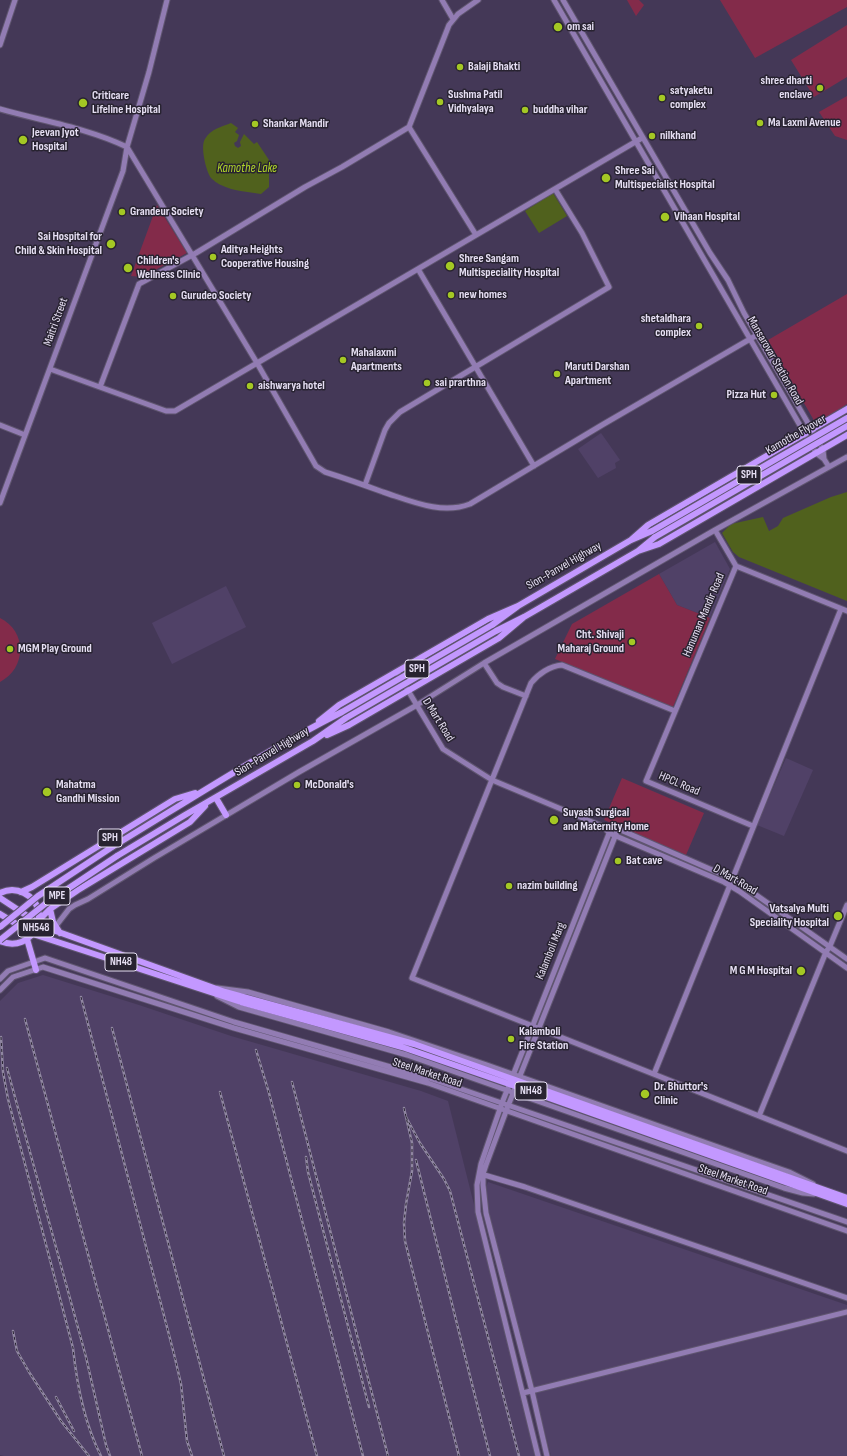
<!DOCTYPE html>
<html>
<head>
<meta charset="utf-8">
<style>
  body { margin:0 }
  canvas { display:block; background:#443857 }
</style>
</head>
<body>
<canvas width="847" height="1456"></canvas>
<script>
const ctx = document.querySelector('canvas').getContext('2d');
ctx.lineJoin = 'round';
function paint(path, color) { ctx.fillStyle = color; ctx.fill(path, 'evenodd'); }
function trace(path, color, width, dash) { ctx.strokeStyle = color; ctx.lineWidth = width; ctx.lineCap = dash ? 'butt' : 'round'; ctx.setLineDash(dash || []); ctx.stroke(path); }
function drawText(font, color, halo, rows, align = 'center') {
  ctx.font = font + ' "Sofia Sans Condensed",sans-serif'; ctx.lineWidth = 3; ctx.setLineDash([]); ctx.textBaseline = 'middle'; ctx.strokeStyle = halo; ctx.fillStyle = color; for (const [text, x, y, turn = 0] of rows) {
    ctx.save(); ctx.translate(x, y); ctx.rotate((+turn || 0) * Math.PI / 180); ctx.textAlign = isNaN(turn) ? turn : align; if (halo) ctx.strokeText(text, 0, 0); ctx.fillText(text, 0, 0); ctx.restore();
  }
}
paint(new Path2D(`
  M601 433 620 460 615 463 616 468 598 478 578 449Z
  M715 542 730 569 710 618 677 605 659 574Z
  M226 586 246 627 172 664 152 623Z
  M786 758 813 770 784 836 757 825Z
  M43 975 139 1005 231 1036 421 1091 448 1101 537 1456H4L0 1455V1001L18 983Z
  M488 1182 847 1305V1456H551L487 1204 485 1191Z`), '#504167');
paint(new Path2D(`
  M627 0H639L644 5 636 16Z
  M720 0H847V7L755 58Z
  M847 25V77L814 97 791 60Z
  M847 96V140L835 136 819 112Z
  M157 205 187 253 142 277 131 276Z
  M847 294V404L816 424 768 340Z
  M659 574 677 605 710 618 673 707 555 659 572 624Z
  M0 618C27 631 27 668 0 682Z
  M622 778 704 813 686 855 604 820Z`), '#832b4a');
paint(new Path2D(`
  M231 123 238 128 235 132 239 135 237 141 234 143 235 146 238 148 241 146 240 142 244 134 254 144 257 142 269 160V187L261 194C248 192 233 191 221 185 218 184 213 180 211 178 206 171 200 146 205 139 211 129 221 127 231 123Z
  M553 193 567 216 539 233 525 211Z
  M847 492V601L739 557 733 552 722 533 731 524 763 517 769 531 778 526 783 518 831 497Z`), '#50611d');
const secondary = new Path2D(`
  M442 0 453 19
  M554 0 816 453 824 459
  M563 0 710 253 728 280 744 313 812 430 823 450 824 459 829 467
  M0 45 15 0
  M0 109C42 121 88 128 127 147L257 363 316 466 325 472C344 478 364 485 383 492 411 501 441 515 470 504L602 425 757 335
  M409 127 476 235
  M418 269 534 466
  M50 369 166 411H175L642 138
  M100 387 139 284 196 253 305 187 342 167 409 127 449 25 458 14 478 0
  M0 425 25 435
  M365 485 385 430 389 423 400 412 609 287 582 233 555 189
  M0 503 123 171 127 147 149 72 167 0
  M715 530 736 566
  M736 566 646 781 753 826
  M736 566 847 611
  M484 663 497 683 503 687 526 696
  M397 672 443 749 492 780 604 827 609 833 724 882 739 891 847 968
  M675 711 562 665C550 666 538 674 531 683L412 978 847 1151
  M616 828 735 880 847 959
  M55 927 69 909 75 905 88 899 154 858 299 772 417 705 484 663 715 530 847 457
  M0 979 8 971 45 958 234 1022 429 1078 847 1222
  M217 988 248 992 389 1032 487 1065 749 1158 789 1172 813 1184
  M0 990 13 977 43 967 234 1028 428 1083 847 1231
  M217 996 239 1007 407 1055 784 1188 803 1193 814 1194
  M654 1074 841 609
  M759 1116 826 952 830 946 847 905
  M481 1174 525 1187 847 1298
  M523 1393 847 1312
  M538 1456 478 1212 477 1185 481 1164 502 1103 612 826
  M547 1456 532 1391 486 1213 483 1185V1174L486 1165 508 1106 618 829`);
const highway = new Path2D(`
  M631 540 648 525 847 409
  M638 551 659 544 847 435
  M492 625 518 606 631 540 652 531
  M496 631 524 617 638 551 655 537
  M319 721 339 705 488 619 518 606
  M327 735 349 725 499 638 524 617
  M216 798 226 815
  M112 847C188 801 263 752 342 712
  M117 856 185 815 313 741 346 718
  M21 892 32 887 175 799 195 793
  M0 893C8 889 16 889 24 893 55 909 33 955 0 941
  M0 898 38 923 53 930 225 992 414 1044 847 1198
  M50 909 53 922 60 933
  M0 914 33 934 241 1002 402 1047 535 1093 847 1204
  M39 920 50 909 78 890 190 822 205 806
  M27 939 36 970`);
trace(secondary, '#5f556f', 7);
trace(highway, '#5f556f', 8);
trace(secondary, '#927cb3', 5);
trace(highway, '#c398ff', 6);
const rail = new Path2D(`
  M81 997 174 1354 181 1384 187 1441 192 1456
  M25 1019 142 1456
  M112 1028 224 1456
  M1 1037 3 1072 8 1099 73 1348C77 1386 84 1423 101 1456
  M256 1050 269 1093 363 1456
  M7 1068 86 1357 106 1445 110 1456
  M292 1082 388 1456
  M220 1092 317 1456
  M404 1108 412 1143V1171L406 1204 404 1223 405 1241 459 1456
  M406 1117 420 1143 444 1179 450 1191 519 1456
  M306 1157 308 1172 369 1407
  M416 1160 490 1456
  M13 1331 17 1351 29 1372 61 1421 89 1456
  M56 1397 74 1431`);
trace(rail, '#9087a1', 2.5);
trace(rail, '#282331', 1, [3]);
const highwayBridge = new Path2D(`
  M652 531 847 418
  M655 537 847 426
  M342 712 492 625
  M346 718 496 631
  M0 927 38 896 112 847
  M0 940 45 904 117 856`);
trace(highwayBridge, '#5f556f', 8, []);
trace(highwayBridge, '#c398ff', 6);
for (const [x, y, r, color] of [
  [558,27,5,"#a4c824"],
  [460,67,4,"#a4c824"],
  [820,88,4,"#a4c824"],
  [662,98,4,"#a4c824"],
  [440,102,4,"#a4c824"],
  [83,103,5,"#a4c824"],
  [525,110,4,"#a4c824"],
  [760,123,4,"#a4c824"],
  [255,124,4,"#a4c824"],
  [652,136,4,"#a4c824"],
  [23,140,5,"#a4c824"],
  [606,178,5,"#a4c824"],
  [122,212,4,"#a4c824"],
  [665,217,5,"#a4c824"],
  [111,244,5,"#a4c824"],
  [213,257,4,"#a4c824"],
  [450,266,5,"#a4c824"],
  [128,268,5,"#a4c824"],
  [451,295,4,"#a4c824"],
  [173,296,4,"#a4c824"],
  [699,326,4,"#a4c824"],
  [343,360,4,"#a4c824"],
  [557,374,4,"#a4c824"],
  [427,383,4,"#a4c824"],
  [250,386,4,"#a4c824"],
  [774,395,4,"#a4c824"],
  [632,642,4,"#a4c824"],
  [10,649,4,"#a4c824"],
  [297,785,4,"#a4c824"],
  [47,792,5,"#a4c824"],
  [554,820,5,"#a4c824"],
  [618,861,4,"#a4c824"],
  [509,886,4,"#a4c824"],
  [838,916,5,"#a4c824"],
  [801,971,5,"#a4c824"],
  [511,1039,4,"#a4c824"],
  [645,1094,5,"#a4c824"]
]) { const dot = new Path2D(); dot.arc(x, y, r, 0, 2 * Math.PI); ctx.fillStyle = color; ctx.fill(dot); trace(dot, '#282331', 1.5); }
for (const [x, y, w] of [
  [749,475,24],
  [417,669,24],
  [110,838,24],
  [57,896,26],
  [36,928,36],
  [121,962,32],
  [531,1091,32]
]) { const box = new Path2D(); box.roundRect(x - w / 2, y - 9, w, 18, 3); ctx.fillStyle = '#282331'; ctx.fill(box); trace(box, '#e6dff3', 1); }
drawText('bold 11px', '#e6dff3', null, [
  ["SPH",749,475],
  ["SPH",417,669],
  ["SPH",110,838],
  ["MPE",57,896],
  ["NH548",36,928],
  ["NH48",121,962],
  ["NH48",531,1091]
]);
drawText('bold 12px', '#e6dff3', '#282331', [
  ["om sai",567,27],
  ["Balaji Bhakti",468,67],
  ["shree dharti",812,81,"right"],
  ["enclave",812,95,"right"],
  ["satyaketu",670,91],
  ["complex",670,105],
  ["Sushma Patil",448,95],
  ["Vidhyalaya",448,109],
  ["Criticare",92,96],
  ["Lifeline Hospital",92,110],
  ["buddha vihar",533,110],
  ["Ma Laxmi Avenue",768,123],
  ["Shankar Mandir",263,124],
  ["Jeevan Jyot",32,133],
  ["Hospital",32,147],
  ["nilkhand",660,136],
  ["Shree Sai",615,171],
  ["Multispecialist Hospital",615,185],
  ["Grandeur Society",130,212],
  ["Vihaan Hospital",674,217],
  ["Sai Hospital for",102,237,"right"],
  ["Child & Skin Hospital",102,251,"right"],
  ["Aditya Heights",221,250],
  ["Cooperative Housing",221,264],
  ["Shree Sangam",459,259],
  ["Multispeciality Hospital",459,273],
  ["Children's",137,261],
  ["Wellness Clinic",137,275],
  ["new homes",459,295],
  ["Gurudeo Society",181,296],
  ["shetaldhara",691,319,"right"],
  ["complex",691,333,"right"],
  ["Mahalaxmi",351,353],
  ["Apartments",351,367],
  ["Maruti Darshan",565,367],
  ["Apartment",565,381],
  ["sai prarthna",435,383],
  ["aishwarya hotel",258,386],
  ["Pizza Hut",766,395,"right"],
  ["Cht. Shivaji",624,635,"right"],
  ["Maharaj Ground",624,649,"right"],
  ["MGM Play Ground",18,649],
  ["Mahatma",56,785],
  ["Gandhi Mission",56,799],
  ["McDonald's",305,785],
  ["Suyash Surgical",563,813],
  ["and Maternity Home",563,827],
  ["Bat cave",626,861],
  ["nazim building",517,886],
  ["Vatsalya Multi",829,909,"right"],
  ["Speciality Hospital",829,923,"right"],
  ["M G M Hospital",792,971,"right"],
  ["Kalamboli",519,1032],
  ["Fire Station",519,1046],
  ["Dr. Bhuttor's",654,1087],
  ["Clinic",654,1101]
], 'left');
drawText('12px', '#e6dff3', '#282331', [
  ["Maitri Street",56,322,-70],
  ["Mansarovar Station Road",775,361,60],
  ["Kamothe Flyover",796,435,-30],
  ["Sion-Panvel Highway",564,566,-30],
  ["Hanuman Mandir Road",704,615,-67],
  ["D Mart Road",438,720,58],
  ["Sion-Panvel Highway",272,752,-31],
  ["HPCL Road",679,784,23],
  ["D Mart Road",735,880,30],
  ["Kalamboli Marg",551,951,-68],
  ["Steel Market Road",427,1073,18],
  ["Steel Market Road",733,1180,19]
]);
drawText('italic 13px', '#b0d629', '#282331', [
  ["Kamothe Lake",247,169]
]);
</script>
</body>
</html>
